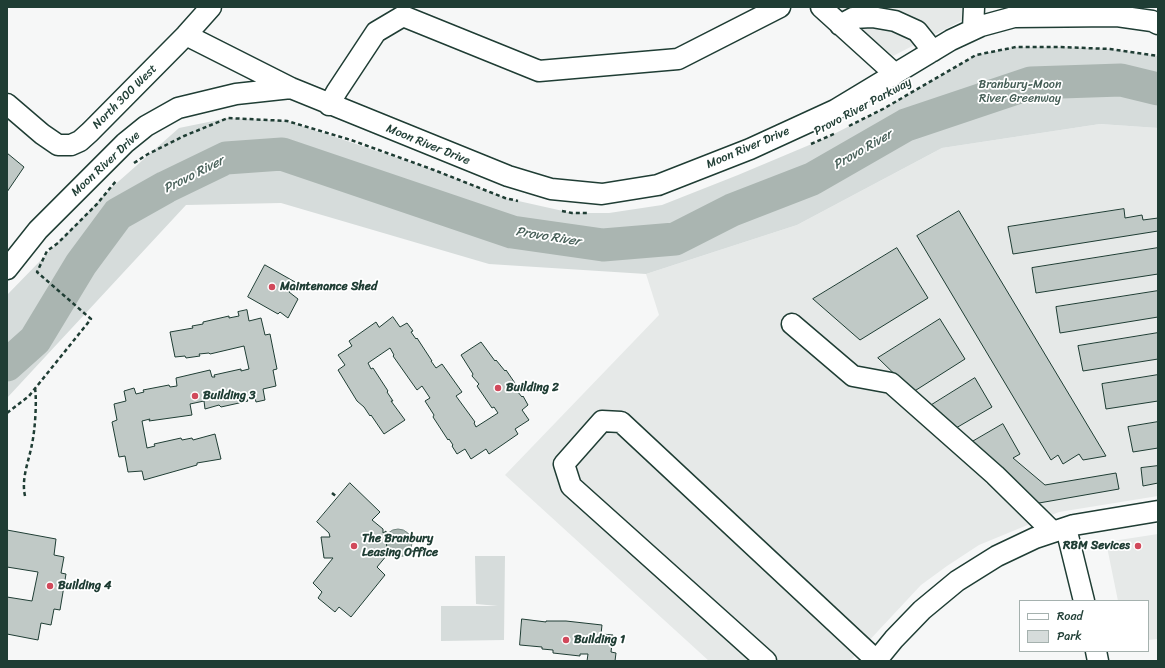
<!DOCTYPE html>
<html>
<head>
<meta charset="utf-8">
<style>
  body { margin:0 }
  #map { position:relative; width:1165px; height:668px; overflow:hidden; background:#f6f7f7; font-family:Sriracha,sans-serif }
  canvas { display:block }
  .frame { position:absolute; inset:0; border:8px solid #1f3d34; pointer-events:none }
  .legend { position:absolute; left:1019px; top:600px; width:130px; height:52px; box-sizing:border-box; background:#fff; border:1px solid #a5b1ae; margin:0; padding:5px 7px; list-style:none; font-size:12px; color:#1f3d34 }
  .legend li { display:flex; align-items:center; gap:8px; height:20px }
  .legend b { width:20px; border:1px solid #a5b1ae }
</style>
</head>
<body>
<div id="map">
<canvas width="1165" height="668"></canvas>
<div class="frame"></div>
<ul class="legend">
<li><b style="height:5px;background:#fff"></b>Road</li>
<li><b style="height:11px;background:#d6dcdb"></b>Park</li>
</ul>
</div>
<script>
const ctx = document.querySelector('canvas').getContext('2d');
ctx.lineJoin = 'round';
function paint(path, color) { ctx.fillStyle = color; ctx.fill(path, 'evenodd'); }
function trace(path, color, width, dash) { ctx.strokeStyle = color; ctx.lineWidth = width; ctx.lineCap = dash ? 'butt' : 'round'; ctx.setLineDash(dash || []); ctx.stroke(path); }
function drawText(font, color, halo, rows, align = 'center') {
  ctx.font = font + ' Sriracha,sans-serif'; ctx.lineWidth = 3.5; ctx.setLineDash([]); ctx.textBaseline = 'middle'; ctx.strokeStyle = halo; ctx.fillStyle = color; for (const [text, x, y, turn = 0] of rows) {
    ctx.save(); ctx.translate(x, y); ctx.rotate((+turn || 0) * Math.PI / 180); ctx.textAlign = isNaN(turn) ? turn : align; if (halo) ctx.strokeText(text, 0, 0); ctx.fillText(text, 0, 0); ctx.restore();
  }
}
paint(new Path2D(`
  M835 7H988L893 56Z
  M1100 124 1158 128V496L1059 512 979 545 947 566 921 585 850 661H709L505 475 659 315 646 274 797 225 942 148Z
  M1158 534V639L1148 640V601H1118L1106 542Z`), '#e6e9e8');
paint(new Path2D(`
  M1016 47H1061L1110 49 1158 56V128L1100 124 942 148 797 225 646 274 489 264 281 203 186 205 7 398V295L110 189 179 128 228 118 287 121 434 170 505 198 572 213H609L662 205 738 175 826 138 883 109 976 55Z
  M475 556H505L504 640 441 641V606H498L476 604Z`), '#d6dcdb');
const water = new Path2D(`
  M384 543a14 14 0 1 1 28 0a14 14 0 1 1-28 0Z`);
paint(water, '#aab5b1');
trace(water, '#72857f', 1);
trace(new Path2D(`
  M7 365 35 340 81 264 118 214 166 187 226 158 282 154 512 232 603 245 675 239 732 210 812 179 906 125 1031 83 1121 80 1158 89`), '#aab5b1', 33);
const building = new Path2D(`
  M7 153 24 167 7 192Z
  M1124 209 1125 218 1142 215 1143 220 1158 218V231L1013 254 1008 227Z
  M959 211 1106 456 1083 460 1079 454 1063 464 1058 455 1051 460 917 236Z
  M897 248 928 298 860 340 813 299Z
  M1158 248V274L1036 293 1032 268Z
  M265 265 295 282 289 292 298 299 288 318 280 312 278 314 248 297Z
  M1158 291V317L1060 333 1056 307Z
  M247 310 249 321 261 318 265 335 270 334 277 369 273 370 276 386 263 389 265 400 256 402 255 398 247 400 248 401 221 407 219 405 205 409 204 401 190 404 192 415 149 421 150 419 142 421 147 448 155 446 154 444 181 438 182 440 192 438 193 440 215 434 221 459 197 463V465L144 480 142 471 128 472 125 456 119 457 112 422 117 420 114 404 126 401 124 391 134 388 136 394 144 392 143 390 169 385 170 387 177 386 176 378 210 370 212 377H215L214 375 241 369V371L249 369 244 346 210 354 209 353 199 354 200 356 186 358 185 356 175 357 170 332 193 328 192 326 203 324V322L229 316V318L239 316 238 312Z
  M393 317 400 327 407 323 413 331 411 332 416 339 417 338 432 361H431L436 368 442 364 462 392 456 396 475 422 474 423 476 427 498 413 494 407 492 408 477 386 479 384 472 376 473 374 461 355 481 342 495 361 496 360 505 371 506 370 519 389 517 391 522 397 523 396 528 405 522 410 529 420 515 429 518 434 489 454 486 449 471 459 465 449 457 454 452 446 453 445 449 439 448 440 433 417 434 415 425 401 430 398 422 386 417 390 393 356 394 355 390 348 368 363 371 369 373 368 388 391 387 392 393 401H391L405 420 384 434 371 415 370 416 364 407 357 401 338 370 345 365 338 355 352 346 349 341 376 322 379 327Z
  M940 319 965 359 913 392 878 358Z
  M1158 333V359L1083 371 1078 346Z
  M1158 375V401L1106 409 1102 384Z
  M975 378 992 407 956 428 930 406Z
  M1158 422V448L1133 452 1128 427Z
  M1003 424 1020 454 1013 458 1045 485 1116 473 1119 489 1039 503 972 442Z
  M1158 466V483L1143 486 1141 468Z
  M350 483 380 512 372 520 383 529V533L386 531 387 555 377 567 385 575 351 617 339 607 335 612 318 598 322 592 313 583 333 558H324L321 537H330L329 533 317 522Z
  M7 530 56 539 54 555 64 557 61 573 66 574 60 610 54 609 51 625 41 623 38 640 7 634V597L32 601 38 572 7 567Z
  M522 619 546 622V621H566L602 625 601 634 613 635 611 652 616 653 615 661H587L588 654H580V656L553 653V650L542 649V647L520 645Z`);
paint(building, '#c0c9c6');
trace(building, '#1f3d34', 1);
const minor = new Path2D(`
  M821 7 895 74
  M840 25 853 18 872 17 895 21 917 31 933 51
  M973 29 974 7
  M186 35 291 88 508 176 551 189 602 194 658 185 750 149 835 110 951 40 981 26 1014 17 1117 16 1152 21 1158 24
  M7 104 42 134 58 145H71L80 141 90 132 186 35 211 7
  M329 105 337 91 376 32 403 16 539 71 678 59 780 7
  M7 269 38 230 125 143 146 126 178 108 236 94 291 88
  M792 324 853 376 891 383 995 475 1053 532
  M1066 528 1084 601
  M1096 651 1098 661
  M766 661 571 486 564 464 602 421 621 422 877 661
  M876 661 894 639 922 610 957 581 997 556 1035 538 1074 525 1158 511`);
trace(minor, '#1f3d34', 23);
trace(new Path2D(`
  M849 126 883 109 976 55 1016 47H1061L1110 49 1158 56
  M811 144 836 133
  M134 163 148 154 184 136 228 118 287 121 351 140 434 170 505 198 518 201
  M562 211 572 213H587
  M7 413 29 396 91 319 37 272 47 251 58 243 97 204 116 181
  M332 493 337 497
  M25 496C21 478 29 461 32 444 35 430 37 402 35 388`), '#1f3d34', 2.5, [4, 3]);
trace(minor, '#fff', 20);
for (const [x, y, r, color] of [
  [272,287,4,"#d1495b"],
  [498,388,4,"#d1495b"],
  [195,396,4,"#d1495b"],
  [354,546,4,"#d1495b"],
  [1138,546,4,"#d1495b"],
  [50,586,4,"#d1495b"],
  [566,640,4,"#d1495b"]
]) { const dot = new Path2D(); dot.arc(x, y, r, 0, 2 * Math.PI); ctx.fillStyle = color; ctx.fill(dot); trace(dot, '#fff', 1.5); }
drawText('12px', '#445d55', '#fff', [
  ["Branbury-Moon",1020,85],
  ["River Greenway",1020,99]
]);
drawText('12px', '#1f3d34', '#fff', [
  ["North 300 West",125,97,-45],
  ["Provo River Parkway",863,107,-28],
  ["Moon River Drive",428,145,22],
  ["Moon River Drive",748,148,-23],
  ["Moon River Drive",106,164,-43]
]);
drawText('bold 12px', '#1f3d34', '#fff', [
  ["Maintenance Shed",280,287],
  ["Building 2",506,388],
  ["Building 3",203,396],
  ["The Branbury",362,539],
  ["Leasing Office",362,553],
  ["RBM Sevices",1130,546,"right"],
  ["Building 4",58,586],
  ["Building 1",574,640]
], 'left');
drawText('italic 13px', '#49615a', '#fff', [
  ["Provo River",863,150,-30],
  ["Provo River",194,175,-27],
  ["Provo River",548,237,9]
]);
</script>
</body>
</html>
